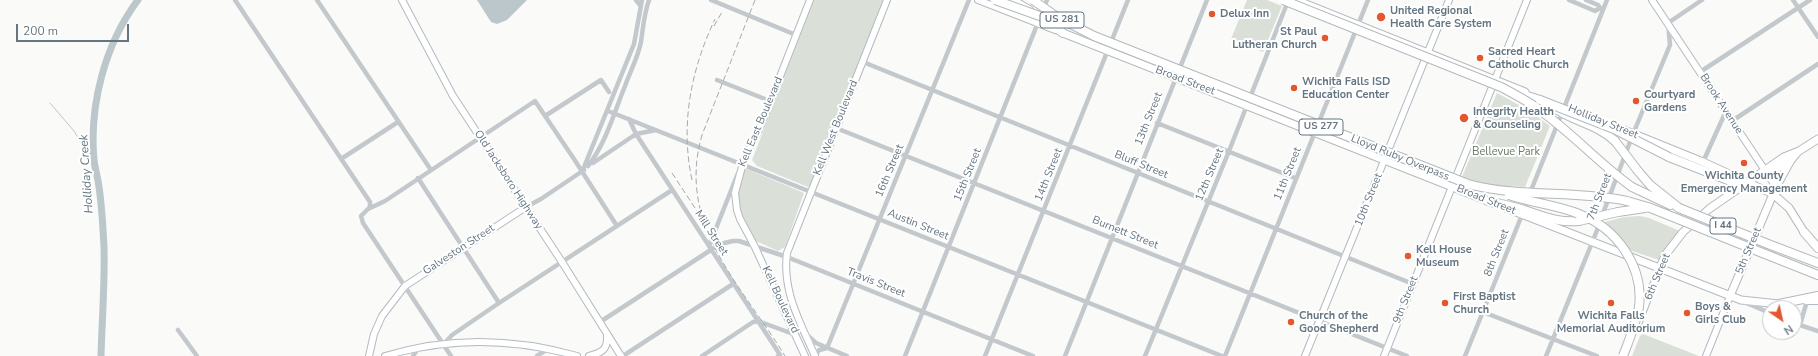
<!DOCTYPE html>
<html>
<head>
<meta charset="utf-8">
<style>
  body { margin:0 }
  #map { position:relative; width:1818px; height:356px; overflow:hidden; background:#fafaf8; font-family:"Nunito Sans",sans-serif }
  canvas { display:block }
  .north { position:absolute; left:1762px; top:300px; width:40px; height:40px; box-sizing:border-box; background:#fff; border:1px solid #c1c8cd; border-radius:50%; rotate:146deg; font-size:11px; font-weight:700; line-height:16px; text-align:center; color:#657683 }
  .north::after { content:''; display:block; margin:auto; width:14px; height:18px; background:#e4572e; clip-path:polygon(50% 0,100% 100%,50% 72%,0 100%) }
  .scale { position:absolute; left:16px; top:24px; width:113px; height:18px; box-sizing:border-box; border:2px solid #657683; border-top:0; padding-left:5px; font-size:12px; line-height:14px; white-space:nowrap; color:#657683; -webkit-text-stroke:3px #fff; paint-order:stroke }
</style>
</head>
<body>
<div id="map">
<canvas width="1818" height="356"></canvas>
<div class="north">N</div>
<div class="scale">200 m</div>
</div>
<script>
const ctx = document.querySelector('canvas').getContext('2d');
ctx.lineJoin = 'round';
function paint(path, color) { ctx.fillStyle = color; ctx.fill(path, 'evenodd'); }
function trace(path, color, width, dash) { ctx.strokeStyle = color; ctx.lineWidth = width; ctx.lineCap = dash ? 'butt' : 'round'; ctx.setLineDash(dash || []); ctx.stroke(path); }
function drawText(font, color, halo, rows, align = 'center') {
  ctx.font = font + ' "Nunito Sans",sans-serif'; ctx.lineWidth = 4; ctx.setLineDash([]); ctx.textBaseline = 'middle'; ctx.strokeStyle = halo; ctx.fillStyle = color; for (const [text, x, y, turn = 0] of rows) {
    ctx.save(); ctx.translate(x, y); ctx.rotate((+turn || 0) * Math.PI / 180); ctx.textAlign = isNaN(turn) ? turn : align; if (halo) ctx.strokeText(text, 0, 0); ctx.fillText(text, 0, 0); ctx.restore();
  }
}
paint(new Path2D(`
  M814 0H883L882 9 811 185 808 187 757 166 752 160Z
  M1247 0H1267L1282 6 1263 52 1231 39Z
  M1497 93 1528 110 1550 126 1525 187 1487 185 1462 177Z
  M747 169 804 193 785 247 778 251 756 241 740 214 737 191 744 170Z
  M1640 216 1649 218 1680 231 1659 260 1626 249 1601 223 1624 217Z
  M1643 334 1699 356H1632L1640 336Z`), '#dadfd7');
paint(new Path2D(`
  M477 0H527L507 20 497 24 491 22Z`), '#bbc7cb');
trace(new Path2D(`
  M50 103 74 131 83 146 94 159`), '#bbc7cb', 1);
trace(new Path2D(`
  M101 356C102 320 105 283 104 247 103 227 102 207 99 187 98 178 95 169 94 160 89 105 105 44 138 0`), '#bbc7cb', 7);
const secondary = new Path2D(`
  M402 0 453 96 562 262 621 356
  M978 0 1055 30
  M1652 0 1776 187
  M1806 301H1818
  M1637 327 1660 267
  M369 356 374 334 382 316 405 286 526 207
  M385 356C448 337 514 338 577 356
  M589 356C602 353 608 349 607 335
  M805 356 754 245 740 219 737 210 735 193 743 163 761 125 810 0
  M815 356C800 322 782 291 787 253L887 0
  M1305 356 1449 0
  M1384 356 1527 0
  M1706 356 1730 296`);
const primary = new Path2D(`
  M1296 0 1525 92
  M1063 33 1493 203
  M1624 130 1703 162 1773 194 1789 208 1804 232
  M1765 170H1774L1789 162
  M1506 208 1741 300 1779 304
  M1660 267 1666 254 1683 232 1709 209 1784 157 1799 151 1818 139
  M1730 296 1776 187 1791 160 1797 153`);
const highway = new Path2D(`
  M1012 0 1029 10
  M1042 18 1063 33
  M1512 91 1540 100
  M1552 106C1571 121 1597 124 1615 141
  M1669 157 1733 182 1748 183
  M1638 171 1650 185 1679 208
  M1632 187 1670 205
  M1488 201C1500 204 1513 206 1524 210 1543 216 1558 223 1579 221
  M1627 201 1648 207 1678 219
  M1618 212 1645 208
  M1804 232 1818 248
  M1768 244 1818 263
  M1765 254 1818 275
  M1779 304 1818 296`);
trace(secondary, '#b3babf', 8);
trace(primary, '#b5babe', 9);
trace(highway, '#b4b9bd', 10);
trace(new Path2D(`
  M235 0 370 202V207L368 209
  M317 0 431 170
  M636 0 640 5
  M711 0 796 35
  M1569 0 1595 11 1600 8
  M1586 0 1598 5 1601 9
  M1793 0 1818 37
  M863 62 1413 284
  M1700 72 1810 0
  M717 80 770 101
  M608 111 1222 356
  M545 116 601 80 609 92
  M629 119 636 134 775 347 780 355 778 356
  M1732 121 1818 64
  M1157 123 1295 178
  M836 128 1407 356
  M341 159 398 122
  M1703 162 1726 111
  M593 163 636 134 656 130
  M588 166C606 143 614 113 625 86 630 72 638 57 641 42 643 28 644 14 649 0
  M582 172 634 44 642 0
  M418 178 499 303
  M1530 193 1607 0
  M526 207 541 199 584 170
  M1602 216 1633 134 1670 45 1668 23 1702 0
  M709 246 738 173
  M1744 302 1770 313
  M1483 312 1597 356
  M600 322 720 244 733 241H739L787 257 1033 356
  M1794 323 1818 331
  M1800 325 1807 301
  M178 330 197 356
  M806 334 816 343 847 356
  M444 344 452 335 499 303 672 190
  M413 356 419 347
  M451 356 363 223 361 216 368 209 385 201 535 101 574 159 617 226
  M537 356 548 349
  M623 356 733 284
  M702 356 753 322 758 321 796 335
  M815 356 819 350 827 348 969 0
  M905 356 1047 0
  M985 356 1128 0
  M1065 356 1207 0
  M1145 356 1229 151 1288 1
  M1225 356 1368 0
  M1465 356 1528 200
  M1546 356 1600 223`), '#c3c8cc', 4.5);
trace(secondary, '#fff', 6);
trace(primary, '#fff', 7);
trace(highway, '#fff', 8);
trace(new Path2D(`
  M755 0 702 135C676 225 741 284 785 356
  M714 26 722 12
  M672 173 697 211
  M692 180C680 124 691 70 715 19`), '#a2aab0', 1, [6, 3]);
const highwayBridge = new Path2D(`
  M995 0 1062 24
  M1033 0 1057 17 1094 36 1468 184C1520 198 1574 190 1627 201
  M1283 0 1501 87C1516 95 1532 103 1545 114 1576 137 1601 165 1632 187
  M1540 100 1614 129 1669 157
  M1615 141 1638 171
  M1509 195C1532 203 1557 205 1579 214 1617 228 1644 267 1639 307 1636 324 1629 340 1623 356
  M1679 208 1768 244
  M1678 219 1765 254
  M1579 221 1618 212`);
trace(highwayBridge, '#b4b9bd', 10, []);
trace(highwayBridge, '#fff', 8);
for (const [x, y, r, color] of [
  [1212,14,4,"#e4572e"],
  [1381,17,5,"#e4572e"],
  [1325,38,4,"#e4572e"],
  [1480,58,4,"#e4572e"],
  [1294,88,4,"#e4572e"],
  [1636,101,4,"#e4572e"],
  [1464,118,5,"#e4572e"],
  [1744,163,4,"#e4572e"],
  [1408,256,4,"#e4572e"],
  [1445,303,4,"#e4572e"],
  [1611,303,4,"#e4572e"],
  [1687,313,4,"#e4572e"],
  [1291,322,4,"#e4572e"]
]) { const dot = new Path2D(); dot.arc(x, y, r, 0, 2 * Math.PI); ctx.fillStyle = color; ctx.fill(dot); trace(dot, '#fff', 1.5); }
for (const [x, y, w] of [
  [1062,20,44],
  [1321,127,44],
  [1723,226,26]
]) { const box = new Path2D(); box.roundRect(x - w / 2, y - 8, w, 16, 3); ctx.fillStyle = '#fff'; ctx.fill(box); trace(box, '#657683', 1); }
drawText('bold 10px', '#657683', null, [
  ["US 281",1062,20],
  ["US 277",1321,127],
  ["I 44",1723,226]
]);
drawText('bold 11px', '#657683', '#fff', [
  ["United Regional",1390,11],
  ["Health Care System",1390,24],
  ["Delux Inn",1220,14],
  ["St Paul",1317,32,"right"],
  ["Lutheran Church",1317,45,"right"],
  ["Sacred Heart",1488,52],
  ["Catholic Church",1488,65],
  ["Wichita Falls ISD",1302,82],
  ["Education Center",1302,95],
  ["Courtyard",1644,95],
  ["Gardens",1644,108],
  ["Integrity Health",1473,112],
  ["& Counseling",1473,125],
  ["Wichita County",1744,176,"center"],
  ["Emergency Management",1744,189,"center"],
  ["Kell House",1416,250],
  ["Museum",1416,263],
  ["First Baptist",1453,297],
  ["Church",1453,310],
  ["Boys &",1695,307],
  ["Girls Club",1695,320],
  ["Church of the",1299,316],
  ["Good Shepherd",1299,329],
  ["Wichita Falls",1611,316,"center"],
  ["Memorial Auditorium",1611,329,"center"]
], 'left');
drawText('11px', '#657683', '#fff', [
  ["Broad Street",1185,81,21],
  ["Brook Avenue",1721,104,57],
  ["13th Street",1149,119,-68],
  ["Kell East Boulevard",761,122,-67],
  ["Holliday Street",1603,122,22],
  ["Kell West Boulevard",836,128,-68],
  ["Lloyd Ruby Overpass",1400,158,22],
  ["Bluff Street",1141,165,22],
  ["16th Street",890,171,-67],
  ["11th Street",1288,174,-68],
  ["15th Street",968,175,-68],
  ["14th Street",1049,175,-68],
  ["12th Street",1210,175,-67],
  ["Old Jacksboro Highway",508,180,57],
  ["7th Street",1600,197,-69],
  ["10th Street",1369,200,-68],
  ["Broad Street",1486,200,22],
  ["Austin Street",918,225,22],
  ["Mill Street",711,233,57],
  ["Burnett Street",1125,233,22],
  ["Galveston Street",459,250,-33],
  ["5th Street",1749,251,-67],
  ["8th Street",1497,253,-68],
  ["6th Street",1658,277,-67],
  ["Travis Street",876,283,22],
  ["Kell Boulevard",780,300,65],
  ["9th Street",1406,300,-68]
]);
drawText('11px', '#687a64', '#fff', [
  ["Bellevue Park",1506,152]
]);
drawText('italic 12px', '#60757c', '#fff', [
  ["Holliday Creek",87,174,-94]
]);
</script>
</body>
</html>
